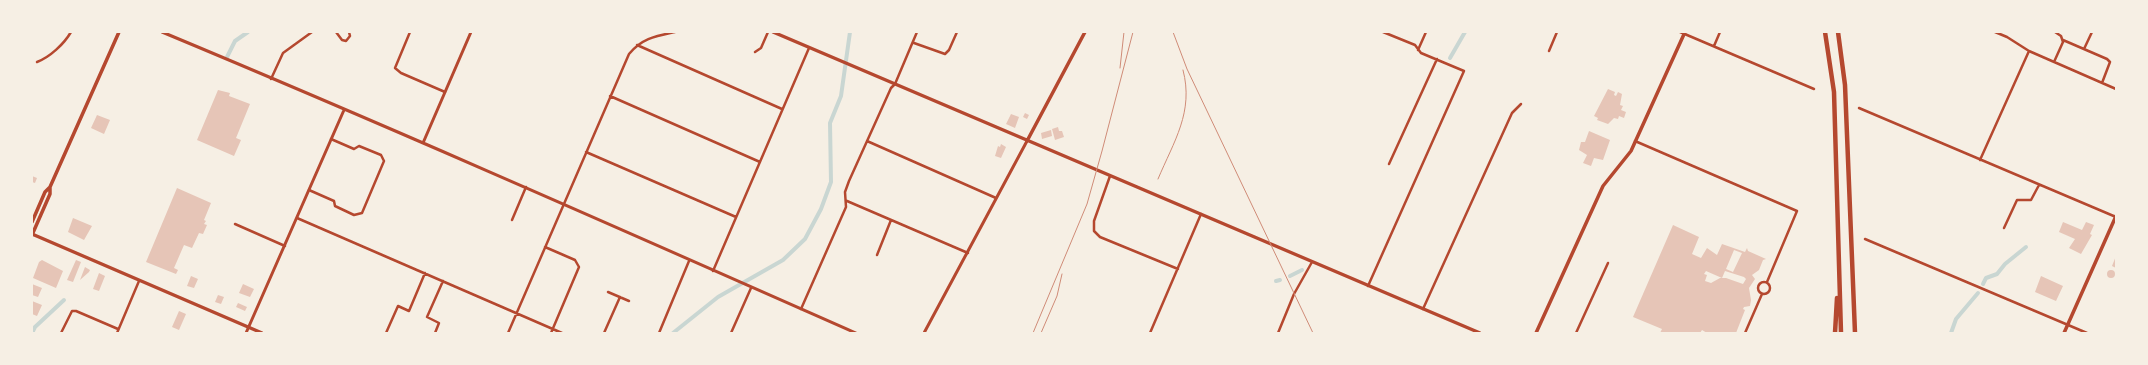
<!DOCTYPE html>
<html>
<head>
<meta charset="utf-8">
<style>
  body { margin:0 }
  #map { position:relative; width:2148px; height:365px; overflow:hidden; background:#f6efe4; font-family:Overpass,sans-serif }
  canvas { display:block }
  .frame { position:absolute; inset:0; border:33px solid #f6efe4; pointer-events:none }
</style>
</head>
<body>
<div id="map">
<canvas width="2148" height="365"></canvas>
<div class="frame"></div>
</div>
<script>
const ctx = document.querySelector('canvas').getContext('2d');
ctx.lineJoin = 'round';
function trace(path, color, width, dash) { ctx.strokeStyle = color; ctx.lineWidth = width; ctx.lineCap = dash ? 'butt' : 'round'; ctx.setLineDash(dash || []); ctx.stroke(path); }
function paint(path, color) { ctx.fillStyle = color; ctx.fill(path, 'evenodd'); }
trace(new Path2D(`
  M227 57 235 41 248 32
  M1450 58 1465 32
  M1290 276 1302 270
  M1276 281 1280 280
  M1983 284 1986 278 1997 274 2005 264 2026 247
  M32 333 35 327 64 300
  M673 333 718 297 783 260 805 239 821 209 831 182 830 123 841 96 850 32
  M1951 333 1956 319 1978 293`), '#c9d6d2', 4);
paint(new Path2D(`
  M1608 89 1615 92 1614 95 1616 96 1618 92 1622 94 1620 105 1623 106 1621 110 1626 112 1624 118 1619 116 1618 119 1614 118 1608 124 1597 120 1598 118 1594 116Z
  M218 90 230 93 229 96 250 104 236 138 241 140 234 156 197 140Z
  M1025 113 1029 115 1027 119 1023 117Z
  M1011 114 1019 117 1015 128 1006 124Z
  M97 115 110 120 104 134 91 128Z
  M1058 127 1059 131H1062L1064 137 1055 140 1052 129Z
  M1051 130 1052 136 1042 139 1041 133Z
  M1589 131 1610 140 1603 160 1594 158 1591 166 1583 163 1587 155 1579 150 1581 142H1585Z
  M1001 144 1006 147 1001 158 995 156 998 146 1000 147Z
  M32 176 37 178 35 183 32 182Z
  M177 188 211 203 204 220 206 221 204 224 207 225 203 234 199 233 192 248 184 245 174 268 178 270 176 274 146 262Z
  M73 218 92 226 84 240 68 232Z
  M2063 222 2082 230 2086 222 2094 225 2090 234 2092 235 2081 254 2069 248 2075 239 2059 232Z
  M1673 225 1699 237 1692 254 1701 258 1707 248 1717 255 1722 244 1745 252 1747 248 1748 251 1766 259 1763 260 1759 270 1752 275 1755 279 1749 288 1751 300 1750 306 1744 307 1743 309 1745 310 1736 333H1707L1702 330 1700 333H1660L1662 329 1633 317ZM1734 250 1742 253 1733 272 1726 269ZM1706 271 1722 278 1725 271 1744 277 1746 279 1743 284 1726 278H1720L1711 283 1705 281 1707 275 1704 274Z
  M2116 256V268L2112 266Z
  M42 260 63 271 56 288 33 278 39 262Z
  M76 260 81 262 73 282 67 280Z
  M85 267 90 270 89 272 80 280Z
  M2107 274a4 4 0 1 1 8 0a4 4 0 1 1-8 0Z
  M99 273 105 276 99 291 93 289Z
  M191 276 198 279 194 288 187 286Z
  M2041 276 2063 286 2056 301 2035 292Z
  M32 284 42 288 38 297 32 295Z
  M243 284 254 289 250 297 239 293Z
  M218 295 224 297 221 304 215 302Z
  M32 301 42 305 37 316 32 314Z
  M238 303 247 307 245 311 236 307Z
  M179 311 186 314 179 330 172 327Z`), '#e6c5b7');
trace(new Path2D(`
  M336 32 342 40 346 41 350 36 349 32
  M410 32 395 68 401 73 445 92
  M1680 32 1814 89
  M1995 32 2007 37 2029 51 2116 89
  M2063 40 2107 59 2110 62 2102 83
  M914 43 945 54 949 50 957 32
  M637 45 782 109
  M1714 46 1720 32
  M2084 49 2092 32
  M1418 50 1426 32
  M1549 51 1557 32
  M755 52 761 48 768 32
  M37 62C50 57 64 44 71 32
  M2054 62 2063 42 2061 36 2055 32
  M271 79 283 53 312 32
  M610 96 760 162
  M1859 108 2116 217
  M867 141 996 198
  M1635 141 1797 211 1767 282
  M586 152 736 217
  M1980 160 2029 51
  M1389 164 1437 59
  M1110 176 1094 221V231L1100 237 1178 269
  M309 190 334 201 335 206 354 215 362 213 384 161 381 155 359 146 354 149 331 139
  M847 201 968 253
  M297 218 562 333
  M512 220 526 187
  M235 224 285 246
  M2004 228 2017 200H2031L2039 185
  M1865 239 2087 333
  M545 247 575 260 579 267 551 333
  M877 255 891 220
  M713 271 809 48
  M1758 288a6 6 0 1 1 12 0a6 6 0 1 1-12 0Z
  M1368 286 1464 71 1421 53 1415 45 1383 32
  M608 292 629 301
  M801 309 846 207 845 192 849 181 891 88 895 84 917 32
  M1423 309 1512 113 1521 104
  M61 333 72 311H76L118 329
  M117 333 139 281
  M386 333 398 306 409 311 425 273
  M435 333 439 323 427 317 443 281
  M508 333 629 54C642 38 656 36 675 32
  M604 333 620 297
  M659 333 689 261
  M731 333 751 288
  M1150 333 1201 214
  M1278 333 1294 294 1312 262
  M1576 333 1608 263
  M1745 333 1762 294`), '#b5482f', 2.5);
trace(new Path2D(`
  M162 32C395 129 625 231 856 333
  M423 143 471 32
  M246 333 344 110
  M924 333 1027 141`), '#b5482f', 3);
trace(new Path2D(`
  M773 32C1008 134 1245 231 1480 333
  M1027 141 1085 32
  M32 234 262 333
  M1536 333 1603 186 1631 151 1685 32`), '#b5482f', 3.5);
trace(new Path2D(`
  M32 222 45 192 50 187
  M32 235 50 194V187L119 32
  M2064 333 2116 216`), '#b5482f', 3.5);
trace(new Path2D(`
  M1825 32 1834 92 1841 333
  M1838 32 1845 85 1855 333
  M1835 333 1837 298`), '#b5482f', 4.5);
trace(new Path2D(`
  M1173 32 1187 69 1313 333
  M1120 68 1124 32
  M1158 179C1174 141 1194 112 1183 70
  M1033 333 1087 204 1102 151 1133 32
  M1041 333 1057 296 1062 274`), '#cf8b77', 1);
</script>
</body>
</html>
